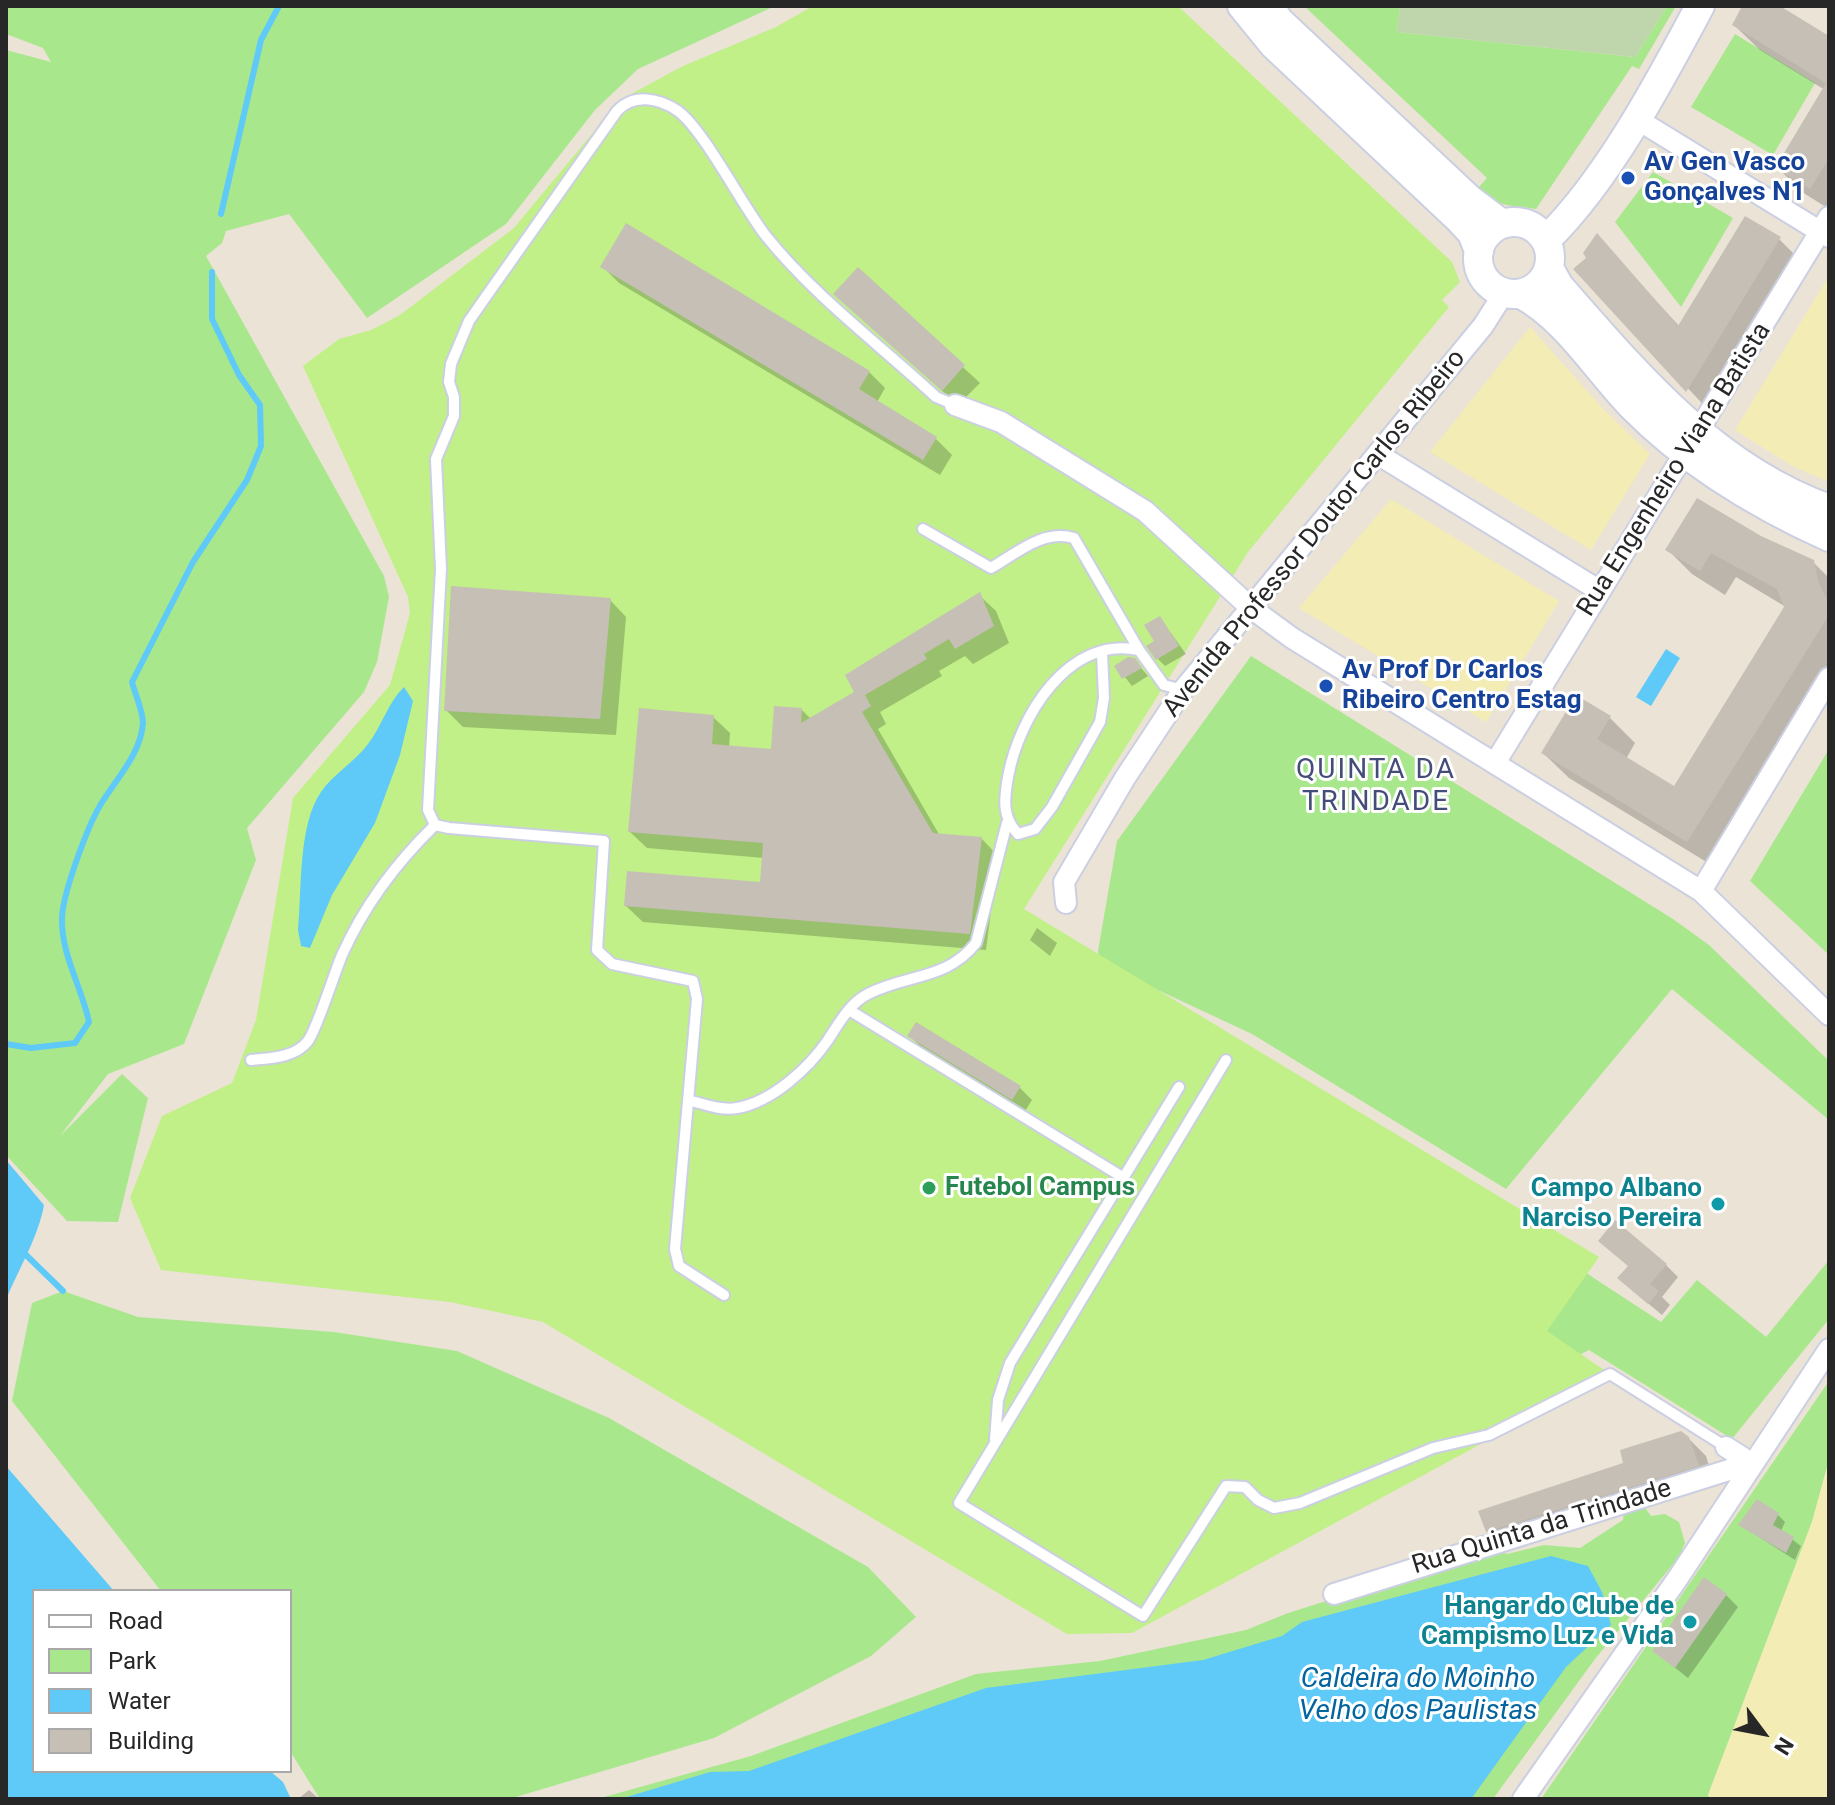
<!DOCTYPE html>
<html>
<head>
<meta charset="utf-8">
<style>
  body { margin:0 }
  #map { position:relative; width:1835px; height:1805px; overflow:hidden; background:#ebe3d6; font-family:Roboto,sans-serif }
  canvas { display:block }
  .frame { position:absolute; inset:0; border:8px solid #272727; pointer-events:none }
  .legend { position:absolute; left:32px; top:1589px; width:260px; height:184px; box-sizing:border-box; background:#fff; border:2px solid #a9a9a9; margin:0; padding:10px 14px; list-style:none; font-size:24px; color:#272727 }
  .legend li { display:flex; align-items:center; gap:16px; height:40px }
  .legend b { width:40px; border:2px solid #a9a9a9 }
  .north { position:absolute; left:1723px; top:1693px; width:80px; height:80px; -webkit-text-stroke:6px #fff; paint-order:stroke; rotate:122deg; font-size:22px; font-weight:700; line-height:32px; text-align:center; color:#272727 }
  .north::after { content:''; display:block; margin:auto; width:28px; height:36px; background:#272727; clip-path:polygon(50% 0,100% 100%,50% 72%,0 100%) }
</style>
</head>
<body>
<div id="map">
<canvas width="1835" height="1805"></canvas>
<div class="frame"></div>
<ul class="legend">
<li><b style="height:10px;background:#fff"></b>Road</li>
<li><b style="height:22px;background:#a9e78d"></b>Park</li>
<li><b style="height:22px;background:#5fcaf7"></b>Water</li>
<li><b style="height:22px;background:#c6bfb6"></b>Building</li>
</ul>
<div class="north">N</div>
</div>
<script>
const ctx = document.querySelector('canvas').getContext('2d');
ctx.lineJoin = 'round';
function paint(path, color) { ctx.fillStyle = color; ctx.fill(path, 'evenodd'); }
function trace(path, color, width, dash) { ctx.strokeStyle = color; ctx.lineWidth = width; ctx.lineCap = dash ? 'butt' : 'round'; ctx.setLineDash(dash || []); ctx.stroke(path); }
function drawText(font, color, halo, rows, align = 'center') {
  ctx.font = font + ' Roboto,sans-serif'; ctx.lineWidth = 6; ctx.setLineDash([]); ctx.textBaseline = 'middle'; ctx.strokeStyle = halo; ctx.fillStyle = color; for (const [text, x, y, turn = 0] of rows) {
    ctx.save(); ctx.translate(x, y); ctx.rotate((+turn || 0) * Math.PI / 180); ctx.textAlign = isNaN(turn) ? turn : align; if (halo) ctx.strokeText(text, 0, 0); ctx.fillText(text, 0, 0); ctx.restore();
  }
}
paint(new Path2D(`
  M6 6H775L638 69 595 110 506 224 367 318 289 214 226 231 222 243 206 256 384 576 389 597 377 662 364 692 247 828 256 860 184 1044 108 1074 60 1136 122 1074 148 1098 118 1222 67 1221 6 1155V50L51 62 43 48 6 34Z
  M1304 6H1400L1397 32 1635 57 1667 6H1676L1639 69 1632 66 1536 209C1508 204 1500 209 1478 188L1487 178Z
  M1735 34 1815 83 1773 155 1691 107Z
  M1653 172 1733 218 1681 307 1615 222Z
  M1251 656 1673 919 1709 945 1829 1061V1120L1672 989 1506 1189 1252 1034 1100 963 1098 951 1117 841Z
  M1829 749V955L1750 881Z
  M1829 1260V1319L1732 1439 1589 1350 1426 1431 1574 1265 1661 1322 1697 1280 1766 1337Z
  M63 1291 138 1317 334 1332 457 1351 609 1418 868 1567 916 1617 871 1656 714 1738 509 1799H320L290 1751V1591H161L12 1401 32 1303Z
  M1829 1381V1460L1812 1522 1708 1795 1711 1799H1541Z
  M1644 1506 1651 1516 1665 1514 1679 1522 1685 1543 1679 1557 1595 1659 1493 1799H597L751 1756 976 1674 1100 1661 1246 1630 1288 1613 1496 1548 1507 1554 1544 1545 1580 1548 1623 1520 1624 1512Z`), '#a9e78d');
paint(new Path2D(`
  M1829 276V482L1792 466 1735 430Z
  M1530 327 1605 411 1650 454 1591 550 1430 452Z
  M1391 499 1559 601 1486 722 1299 608Z
  M1829 1460V1799H1711L1708 1795 1812 1522Z`), '#f4ecb5');
paint(new Path2D(`
  M1400 6H1667L1635 57 1397 32Z`), '#bfd6ac');
paint(new Path2D(`
  M813 6H1178L1452 262 1460 282 1442 300 1449 307 1248 552 1024 909 1599 1257 1547 1331 1610 1374 1132 1633 1067 1634 543 1322 450 1302 161 1270 130 1198 162 1116 232 1083 256 1020 293 798 390 685 410 613 408 597 303 366 339 339 371 330 400 315 514 228 620 100 683 66 776 27Z`), '#c0f087');
paint(new Path2D(`
  M1666 649 1680 658 1651 706 1636 697Z
  M404 687 413 701 400 755 375 823 332 895 310 948 301 946 298 930C302 890 298 825 321 792 333 774 355 762 368 744 382 726 387 704 404 687Z
  M6 1160 44 1205C38 1238 19 1268 6 1300Z
  M6 1466 114 1591H34V1771H270L283 1782 291 1799H6Z
  M1551 1556 1588 1566 1602 1592 1611 1625 1566 1667 1471 1799H620L710 1772 749 1771 986 1688 1203 1660 1282 1636 1302 1622Z`), '#5fcaf7');
paint(new Path2D(`
  M1745 6H1776L1829 38V209L1802 192 1777 167 1825 90 1760 50 1734 25Z
  M1597 236 1680 327 1779 239 1804 264 1713 415 1576 269 1589 258Z
  M603 267 869 372 885 388 877 402 936 439 952 455 940 475 619 283Z
  M858 270 980 383 958 405 853 310Z
  M1760 538 1813 562 1829 578V680L1713 866 1569 778 1543 753 1610 718 1635 743 1626 759 1674 789 1786 607 1736 577 1725 595 1692 574 1667 549Z
  M979 595 996 611 1009 643 973 664 965 656 939 671 942 676 880 712 886 724 878 729 940 836 982 839 998 856 986 950 643 922 626 906 762 884 764 858 647 848 630 832 713 717 730 733 729 747 773 751 802 710 811 719 857 692Z
  M610 600 626 617 616 735 463 727 446 710Z
  M1160 618 1186 654 1165 666 1157 658Z
  M1134 660 1148 676 1132 686 1117 667Z
  M1037 928 1057 943 1050 956 1030 940Z
  M910 1036 1020 1088 1032 1100 1025 1111 922 1048Z
  M1601 1241 1666 1265 1678 1277 1662 1297 1670 1305 1662 1315 1632 1290 1630 1267Z
  M1688 1438 1706 1456 1714 1482 1505 1548 1488 1531 1480 1512 1625 1465Z
  M1777 1514 1785 1522 1781 1531 1801 1546 1795 1560 1740 1525Z
  M1726 1595 1738 1607 1688 1678 1654 1651Z
  M309 1790 319 1799H298Z`), '#0003');
trace(new Path2D(`
  M221 214 261 40 279 6
  M6 1044 31 1048 75 1043 89 1022C82 988 62 956 62 921 61 897 88 825 101 804 116 779 141 754 143 723 143 711 135 694 132 682L193 562 247 480 261 446 260 405 239 375 212 319V272
  M24 1253 63 1291`), '#5fcaf7', 6);
paint(new Path2D(`
  M1742 6H1780L1829 36V158L1810 189 1775 168 1826 83 1732 25Z
  M1745 216 1781 237 1686 392 1573 269 1586 258 1583 253 1597 233 1678 326Z
  M626 223 870 371 859 389 937 437 923 460 600 267Z
  M858 267 965 365 942 391 833 294Z
  M1697 498 1761 536 1814 560 1818 581 1829 604V615L1687 842 1541 753 1576 695 1611 716 1597 739 1674 786 1784 607 1777 589 1711 553 1700 571 1665 550Z
  M451 586 611 598 600 719 444 711Z
  M980 592 994 626 955 649 949 639 924 654 927 659 865 695 871 706 862 712 933 833 982 837 970 934 624 906 627 871 760 882 763 843 628 832 639 708 714 715 712 744 771 749 774 706 802 708 801 723 854 692 845 675Z
  M1160 616 1179 646 1156 660 1146 646 1154 641 1144 625Z
  M1128 657 1135 658 1142 668 1122 679 1114 666Z
  M916 1022 1021 1086 1012 1100 907 1036Z
  M1615 1220 1667 1264 1650 1284 1659 1291 1648 1304 1617 1278 1628 1266 1598 1241Z
  M1681 1431 1689 1437 1699 1466 1486 1532 1478 1511 1623 1463 1620 1450Z
  M1757 1499 1779 1513 1773 1525 1794 1537 1786 1553 1738 1525Z
  M1704 1577 1727 1594 1675 1668 1652 1651Z`), '#c6bfb6');
const lane = new Path2D(`
  M923 529 991 568C1017 553 1043 529 1074 538L1139 650
  M1102 652 1104 698 1100 722 1052 807 1035 829 1018 834C1002 817 1004 800 1008 777 1019 717 1068 635 1139 650L1164 685 1183 690
  M849 1010 1124 1178
  M251 1060C270 1058 295 1058 308 1041 317 1029 334 974 342 955 364 906 397 862 435 825
  M1226 1060 959 1503 1143 1616 1226 1486 1245 1487 1258 1500 1274 1508 1300 1503 1433 1448 1489 1435 1610 1374 1726 1447
  M688 1100C703 1104 722 1111 737 1108 772 1102 809 1068 828 1040 839 1023 850 1003 868 994 907 974 947 980 976 943L1007 823
  M724 1295 679 1266 675 1249 697 999 693 981 612 964 597 950 604 841 449 828 435 825 428 810 441 569 436 459 454 416V397L449 382 451 364 469 321 485 298 617 111C634 93 659 98 678 111 704 130 743 207 766 236 814 296 880 345 936 397L955 405
  M995 1440 998 1400 1010 1363 1179 1087`);
const street = new Path2D(`
  M1635 118 1829 237
  M955 405 1001 422 1145 511 1251 608 1292 638 1701 891 1829 1015
  M1379 455 1600 591
  M1495 763 1829 217
  M1701 891 1829 678
  M1066 903 1064 882 1125 778 1183 690 1483 326 1504 293
  M1726 1447 1751 1463
  M1334 1594 1751 1463
  M1523 1799 1678 1578 1829 1349`);
const secondary = new Path2D(`
  M1242 6 1273 44 1457 217 1472 233 1479 251
  M1269 6 1279 21 1470 200 1502 224
  M1478 258a36 36 0 1 1 72 0a36 36 0 1 1-72 0Z
  M1546 240C1607 181 1660 81 1700 6
  M1549 268 1559 286C1637 375 1714 468 1829 509
  M1521 294C1567 319 1596 369 1632 406 1688 463 1756 504 1829 537`);
trace(lane, '#cbcfe2', 14);
trace(street, '#cbcfe2', 24);
trace(secondary, '#cbcfe2', 32);
trace(lane, '#fff', 10);
trace(street, '#fff', 20);
trace(secondary, '#fff', 28);
for (const [x, y, r, color] of [
  [1628,178,8,"#1a4fb4"],
  [1326,686,8,"#1a4fb4"],
  [929,1188,8,"#2e9e5b"],
  [1718,1204,8,"#0f9aa8"],
  [1690,1622,8,"#0f9aa8"]
]) { const dot = new Path2D(); dot.arc(x, y, r, 0, 2 * Math.PI); ctx.fillStyle = color; ctx.fill(dot); trace(dot, '#fff', 3); }
drawText('bold 26px', '#164399', '#fff', [
  ["Av Gen Vasco",1644,163],
  ["Gonçalves N1",1644,193],
  ["Av Prof Dr Carlos",1342,671],
  ["Ribeiro Centro Estag",1342,701]
], 'left');
drawText('26px', '#272727', '#fff', [
  ["Rua Engenheiro Viana Batista",1675,470,-58],
  ["Avenida Professor Doutor Carlos Ribeiro",1315,534,-51],
  ["Rua Quinta da Trindade",1542,1528,-17]
]);
drawText('bold 26px', '#27864d', '#fff', [
  ["Futebol Campus",945,1188]
], 'left');
drawText('bold 26px', '#0d838f', '#fff', [
  ["Campo Albano",1702,1189],
  ["Narciso Pereira",1702,1219],
  ["Hangar do Clube de",1674,1607],
  ["Campismo Luz e Vida",1674,1637]
], 'right');
ctx.letterSpacing = '2px';
drawText('28px', '#444c7a', '#fff', [
  ["QUINTA DA",1376,771],
  ["TRINDADE",1376,803]
]);
ctx.letterSpacing = '0px';
drawText('italic 28px', '#03649e', '#fff', [
  ["Caldeira do Moinho",1418,1680],
  ["Velho dos Paulistas",1418,1712]
]);
</script>
</body>
</html>
